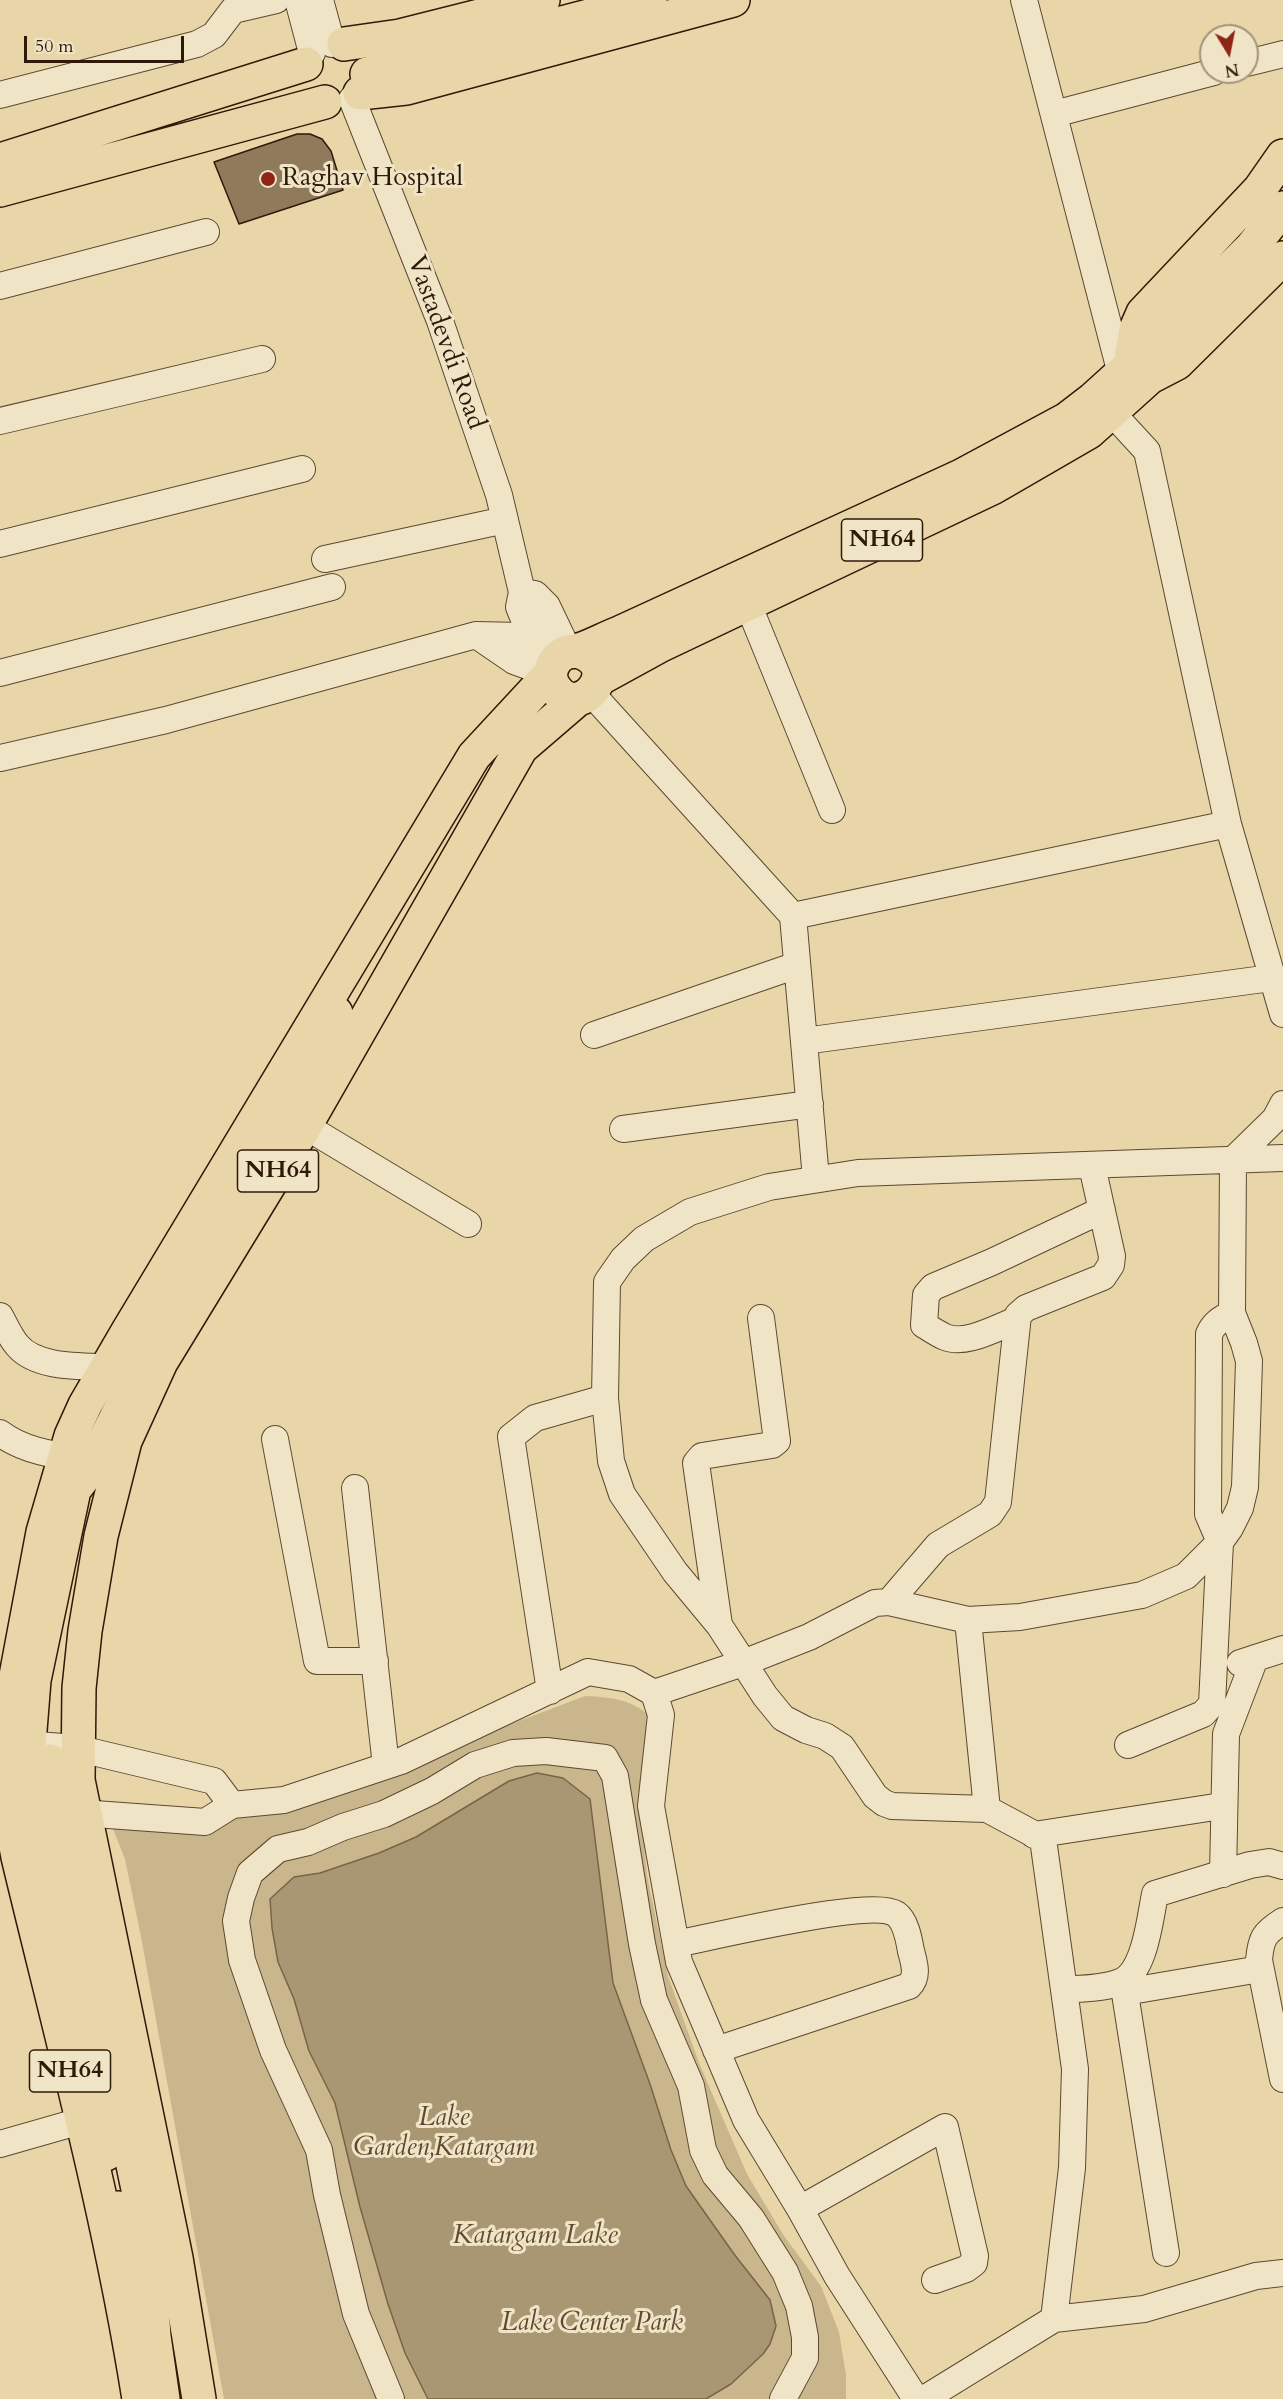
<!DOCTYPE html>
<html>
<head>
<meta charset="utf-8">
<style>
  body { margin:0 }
  #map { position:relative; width:1283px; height:2399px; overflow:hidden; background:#e8d6a8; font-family:Cardo,serif }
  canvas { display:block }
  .north { position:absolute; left:1199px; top:24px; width:60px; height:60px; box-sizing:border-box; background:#f0e4c6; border:2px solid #a3937a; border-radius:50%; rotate:170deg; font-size:16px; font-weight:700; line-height:24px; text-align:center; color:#2f1909 }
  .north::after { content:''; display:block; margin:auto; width:21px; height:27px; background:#8f2418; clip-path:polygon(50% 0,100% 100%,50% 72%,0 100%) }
  .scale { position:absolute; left:24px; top:36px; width:160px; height:27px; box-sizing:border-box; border:3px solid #2f1909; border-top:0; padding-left:8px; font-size:18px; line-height:21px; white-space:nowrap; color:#2f1909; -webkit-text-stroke:4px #f0e4c6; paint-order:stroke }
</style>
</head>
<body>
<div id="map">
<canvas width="1283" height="2399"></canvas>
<div class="north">N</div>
<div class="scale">50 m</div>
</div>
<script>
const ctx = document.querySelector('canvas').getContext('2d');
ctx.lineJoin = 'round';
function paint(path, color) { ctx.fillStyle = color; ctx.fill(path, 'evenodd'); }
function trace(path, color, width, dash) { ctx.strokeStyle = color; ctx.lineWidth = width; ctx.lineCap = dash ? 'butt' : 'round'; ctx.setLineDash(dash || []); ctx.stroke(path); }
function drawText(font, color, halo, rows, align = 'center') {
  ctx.font = font + ' Cardo,serif'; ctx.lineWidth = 6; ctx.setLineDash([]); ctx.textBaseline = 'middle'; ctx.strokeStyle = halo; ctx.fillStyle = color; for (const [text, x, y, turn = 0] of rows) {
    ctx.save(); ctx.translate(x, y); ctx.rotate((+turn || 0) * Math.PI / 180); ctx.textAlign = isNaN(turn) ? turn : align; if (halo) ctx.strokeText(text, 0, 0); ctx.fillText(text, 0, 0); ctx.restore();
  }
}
paint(new Path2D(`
  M585 1696C610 1697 630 1699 649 1715L639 1792 647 1876 668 1976 699 2063 747 2174 784 2236 821 2286 839 2332 846 2375V2399H224L142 1942 125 1859 113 1829 114 1812 272 1815Z`), '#c9b68d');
const water = new Path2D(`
  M537 1773 563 1778 590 1799 613 1983 650 2084 671 2150 686 2186 734 2254 770 2300 776 2326 770 2344 763 2354 731 2384 706 2399H428L405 2353 388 2304 360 2207 335 2103 309 2051 294 1999 278 1962 272 1928 270 1899 294 1877 320 1873 379 1853 416 1837 509 1781Z`);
paint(water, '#a99672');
trace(water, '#786448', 1.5);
const building = new Path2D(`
  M297 134H310L322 139 331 151 343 190 239 224 214 162Z`);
paint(building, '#8f7b5c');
trace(building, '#2f1909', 1.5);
const minor = new Path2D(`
  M298 0 312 53
  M320 0 332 44
  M1024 0 1121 374
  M1247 63 1283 54
  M0 95 197 44 214 35 233 10 276 0
  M352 99 440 321 499 495 522 592 519 607 524 619 554 662
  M1054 114 1214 72
  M0 286 206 232
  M1112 413 1147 451 1228 824 1283 1014
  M0 421 262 359
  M0 544 302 469
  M325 559 505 520
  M522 592 535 594 547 606 569 652
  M748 604 832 810
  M476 635 514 661 550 674
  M0 673 332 587
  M591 693 793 916 1228 824
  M0 758 166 720 476 635 521 636 542 653
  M793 916 816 1179
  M594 1035 797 965
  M804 1041 1271 978
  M305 1126 468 1224
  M623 1129 810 1104
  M0 1316C5 1325 10 1337 17 1345 38 1371 91 1365 121 1368
  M1017 1320C997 1327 966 1346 945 1337 938 1334 931 1329 924 1325L926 1295 933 1287 992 1262 1102 1210
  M0 1433C22 1450 55 1456 83 1458
  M275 1439 317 1661H375
  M355 1488 386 1766
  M889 1602 938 1545 990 1514 998 1502 1018 1315 1026 1308 1103 1277 1111 1265 1112 1256 1092 1166
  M968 1620 987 1809
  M719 1625 696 1463 702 1456 772 1445 777 1441 761 1318
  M1240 1663 1283 1649
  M550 1691 511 1437 535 1418 605 1398
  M654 1693 743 1663 809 1637 875 1603 889 1602 968 1620 1020 1617 1142 1595 1186 1576 1220 1542 1230 1528 1240 1508 1245 1487 1249 1361 1244 1343 1232 1313 1233 1160 1275 1119 1283 1104
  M11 1743 76 1748 214 1781 232 1805
  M1128 1745 1203 1714 1212 1704 1220 1542 1208 1514 1209 1334C1214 1322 1222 1319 1232 1313
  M67 1812 205 1822 232 1805 284 1800 401 1761 588 1672 629 1679 654 1693 661 1715 651 1806 679 1962 746 2120 800 2209 837 2276 916 2399
  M1034 1835 1215 1807
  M1223 1874 1226 1734 1255 1658
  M1283 1921C1264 1933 1261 1938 1259 1960L1283 2079
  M676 1944C711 1937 872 1898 896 1914 906 1921 909 1940 911 1951 914 1963 919 1976 909 1986L716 2050
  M1123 1981 1166 2253
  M1065 1990C1083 1988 1103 1989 1120 1982 1145 1973 1150 1918 1155 1894L1250 1865 1269 1862 1283 1866
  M1125 1992 1260 1969
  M0 2144 98 2116
  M800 2209 945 2127 975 2256 974 2263 966 2269 935 2280
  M1054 2319 1072 2168 1075 2069 1043 1839 987 1809 892 1806 884 1803 875 1796 842 1747 825 1736 806 1730 783 1718 765 1696 719 1625 675 1572 622 1494 611 1461 605 1398 607 1282 623 1259 644 1239 690 1212 769 1187 858 1173 1283 1158
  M391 2399 356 2314 327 2195 319 2150 273 2050 242 1960 236 1921 241 1898 250 1873 278 1849 308 1842 343 1827 384 1814 432 1791 475 1765 513 1753 546 1751 605 1758 615 1776 642 1944 654 2000 691 2086 703 2150 715 2175 751 2218 785 2272 799 2306 805 2337V2358L783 2399
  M924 2399 1054 2319 1144 2309 1256 2276 1283 2273`);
const major = new Path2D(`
  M344 44 400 36 543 0
  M360 93 406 88 733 0
  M0 160 306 64
  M0 190 325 102
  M50 1761 51 1780 68 1854 147 2232 154 2336 163 2399
  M106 2154 33 1811 29 1743 34 1680 74 1490 91 1468 154 1342 314 1068 315 1048 336 1013
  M118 2208 124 2238 154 2336`);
const highway = new Path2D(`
  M367 74 650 0
  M1130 365 1136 329 1143 313 1260 189 1283 156
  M577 651C627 665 579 724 555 688 546 676 552 659 565 653 570 651 574 652 579 650 592 646 604 639 617 634L961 476 1067 419 1093 399 1157 341 1251 248 1283 208
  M599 679 661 645 994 487 1089 432 1150 377 1177 363 1283 258
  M139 2399C110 2216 61 2036 18 1857L9 1809 7 1781 9 1743 13 1692 43 1532 71 1436 85 1405 128 1331 474 756 550 674
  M199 2399 176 2258 78 1780 79 1688 85 1631 101 1536 125 1441 161 1362 305 1126 521 748 578 699`);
trace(minor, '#5d4831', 28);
trace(major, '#2f1909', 36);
trace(highway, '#2f1909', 36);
trace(minor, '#f0e4c6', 26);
trace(major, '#e8d6a8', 33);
trace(highway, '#e8d6a8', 33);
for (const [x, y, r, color] of [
  [268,179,8,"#8f2418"]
]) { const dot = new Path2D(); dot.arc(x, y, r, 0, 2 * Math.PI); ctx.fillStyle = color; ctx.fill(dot); trace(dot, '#f0e4c6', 2); }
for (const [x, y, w] of [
  [882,540,81],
  [278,1171,81],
  [70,2071,81]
]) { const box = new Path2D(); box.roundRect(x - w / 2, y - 21, w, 42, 4.5); ctx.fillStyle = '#f0e4c6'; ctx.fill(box); trace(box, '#2f1909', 1.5); }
drawText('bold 24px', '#2f1909', null, [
  ["NH64",882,540],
  ["NH64",278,1171],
  ["NH64",70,2071]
]);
drawText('26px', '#2f1909', '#f0e4c6', [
  ["Raghav Hospital",282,179]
], 'left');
drawText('26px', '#2f1909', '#f0e4c6', [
  ["Vastadevdi Road",445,343,70]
]);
drawText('italic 26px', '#5d4831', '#f0e4c6', [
  ["Lake",444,2119],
  ["Garden,Katargam",444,2149],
  ["Lake Center Park",592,2324]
]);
drawText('italic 27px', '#604b33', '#f0e4c6', [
  ["Katargam Lake",535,2237]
]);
</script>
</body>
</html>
